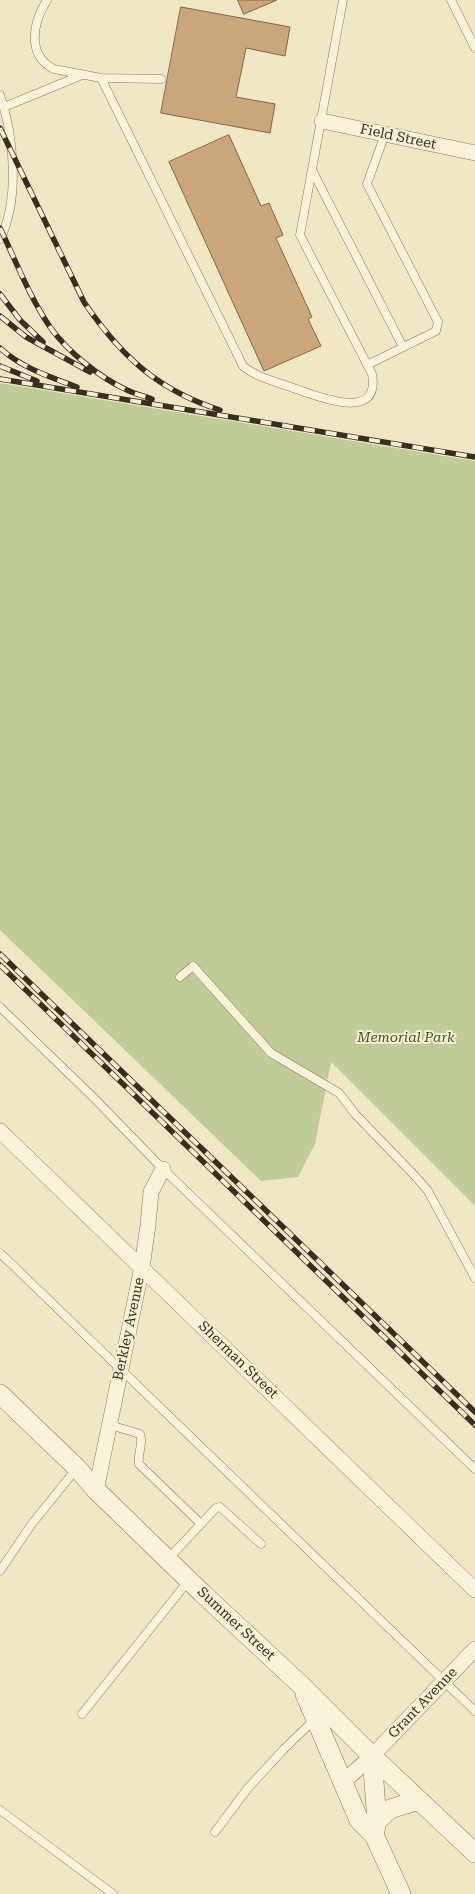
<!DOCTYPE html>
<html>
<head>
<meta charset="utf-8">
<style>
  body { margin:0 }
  canvas { display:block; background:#eee6c4 }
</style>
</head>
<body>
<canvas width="475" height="1894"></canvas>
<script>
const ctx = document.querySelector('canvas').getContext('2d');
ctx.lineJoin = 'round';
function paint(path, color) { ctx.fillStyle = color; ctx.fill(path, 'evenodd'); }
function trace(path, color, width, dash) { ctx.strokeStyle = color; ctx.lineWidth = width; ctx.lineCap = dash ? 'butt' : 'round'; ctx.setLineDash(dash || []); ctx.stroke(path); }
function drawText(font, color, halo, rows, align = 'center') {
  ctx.font = font + ' "Roboto Serif",serif'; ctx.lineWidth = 4; ctx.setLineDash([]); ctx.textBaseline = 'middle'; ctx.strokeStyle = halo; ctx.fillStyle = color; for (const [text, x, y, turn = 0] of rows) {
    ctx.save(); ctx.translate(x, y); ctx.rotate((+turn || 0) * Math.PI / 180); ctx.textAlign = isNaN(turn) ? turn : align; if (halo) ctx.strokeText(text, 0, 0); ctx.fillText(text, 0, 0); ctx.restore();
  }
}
paint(new Path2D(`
  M0 383 475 461V1206L331 1062 315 1144 298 1177 261 1181 0 930Z`), '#c0cc98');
const building = new Path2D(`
  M238 0H277L244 14Z
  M181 7 290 27 285 56 246 48 236 97 275 104 270 133 161 113Z
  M229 135 261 206 269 203 283 235 276 238 312 317 308 319 321 346 264 371 169 162Z`);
paint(building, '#cba67b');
trace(building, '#876541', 1);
const service = new Path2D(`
  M47 0C33 22 26 55 54 69L101 78 161 79
  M451 0 475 48
  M101 78 243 366C257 378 278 382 296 389 317 396 381 423 372 374L300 235 343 0
  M0 95C14 136 20 200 0 239
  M4 107 82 75
  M312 170 403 347
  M367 365 436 331 438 322 367 184 385 134
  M180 977 193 966 271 1053 339 1093 356 1115 416 1177 428 1191 475 1278
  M0 1007 93 1097 163 1169 475 1469
  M0 1253 475 1711
  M110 1425 140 1434C144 1443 137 1454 139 1464L201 1524
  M168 1559 216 1508 220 1507 261 1544
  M0 1571 31 1525 77 1468
  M82 1714 189 1580
  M0 1810 113 1894
  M215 1832 248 1788 284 1749 315 1719`);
const minor = new Path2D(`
  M322 121 475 153
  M0 1131 475 1590
  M96 1490 142 1267 148 1225 151 1192 163 1169
  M342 1783 372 1756 475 1649`);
const tertiary = new Path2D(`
  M0 1394 77 1468 96 1490 202 1593 301 1685 372 1756 475 1853
  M305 1694 359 1820 374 1835
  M372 1756 377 1821 374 1835 401 1894
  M377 1821 390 1809 419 1800`);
trace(service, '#88785b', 9);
trace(minor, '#88785b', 16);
trace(tertiary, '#88785b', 20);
trace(service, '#f8f3d8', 8);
trace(minor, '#f8f3d8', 15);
trace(tertiary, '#f8f3d8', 19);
const rail = new Path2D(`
  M0 128 84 302C120 355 157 390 220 410
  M0 228C16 261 29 296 50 327 67 351 100 378 127 390 135 394 144 396 152 399
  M0 294 20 320 43 342
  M0 316 26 337 90 372
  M0 348C22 368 50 377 77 387
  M0 366 37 381
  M0 379 475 457
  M0 954 475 1412
  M0 965 475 1425`);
trace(rail, '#392e1f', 5.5);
trace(rail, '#f5f0d4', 4, [11]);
drawText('14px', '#392e1f', '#f5f0d4', [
  ["Field Street",398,137,12],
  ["Berkley Avenue",129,1329,-78],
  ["Sherman Street",238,1360,44],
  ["Summer Street",236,1624,43],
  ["Grant Avenue",423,1703,-46]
]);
drawText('italic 14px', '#435525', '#f5f0d4', [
  ["Memorial Park",406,1038]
]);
</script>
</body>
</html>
